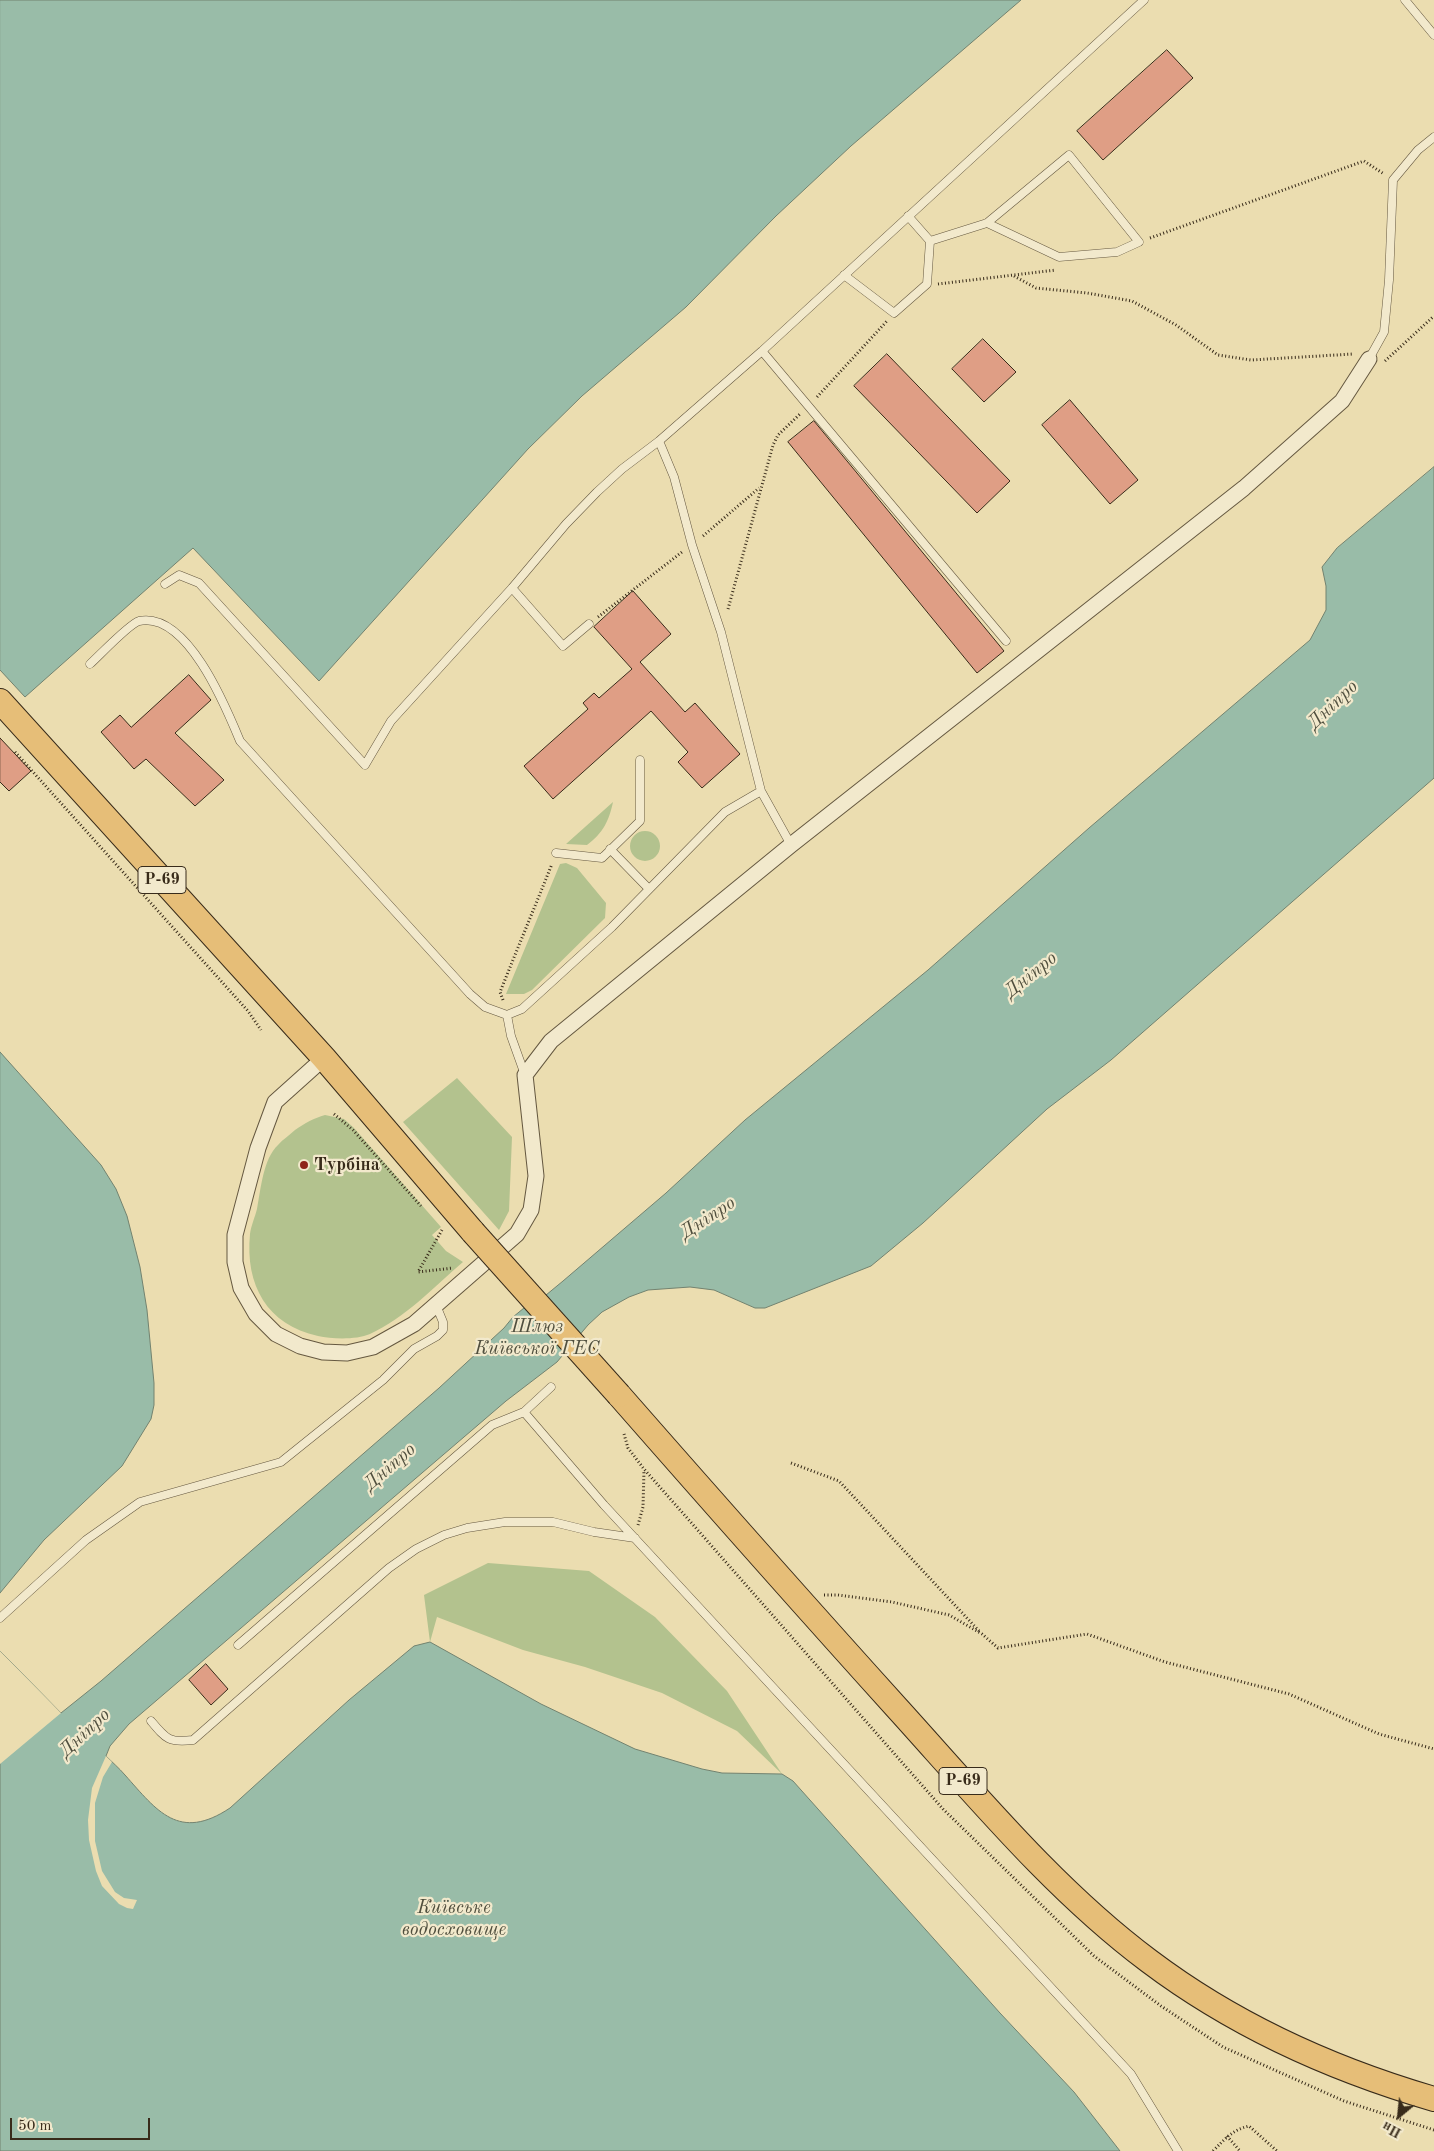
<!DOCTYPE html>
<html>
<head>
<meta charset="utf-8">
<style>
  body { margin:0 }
  #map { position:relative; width:1434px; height:2151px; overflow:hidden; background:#ebddb0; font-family:"Old Standard TT",serif }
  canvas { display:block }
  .north { position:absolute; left:1374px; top:2091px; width:50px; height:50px; -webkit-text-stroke:4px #f2e9cc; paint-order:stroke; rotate:208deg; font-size:14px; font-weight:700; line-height:20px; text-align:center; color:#382b1a }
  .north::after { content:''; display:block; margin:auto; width:18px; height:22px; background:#382b1a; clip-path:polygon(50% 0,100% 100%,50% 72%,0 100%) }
  .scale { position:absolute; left:10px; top:2118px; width:140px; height:22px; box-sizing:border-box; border:2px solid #382b1a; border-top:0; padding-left:6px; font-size:15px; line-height:18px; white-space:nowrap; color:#382b1a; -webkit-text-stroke:4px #f2e9cc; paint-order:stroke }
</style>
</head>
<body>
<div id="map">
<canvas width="1434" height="2151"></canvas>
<div class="north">Пн</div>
<div class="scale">50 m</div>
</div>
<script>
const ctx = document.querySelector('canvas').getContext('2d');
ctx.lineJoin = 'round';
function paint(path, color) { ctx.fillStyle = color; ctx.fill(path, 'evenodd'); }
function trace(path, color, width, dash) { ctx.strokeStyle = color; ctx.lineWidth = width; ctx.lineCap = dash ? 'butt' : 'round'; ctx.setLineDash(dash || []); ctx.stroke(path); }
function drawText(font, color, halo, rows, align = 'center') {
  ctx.font = font + ' "Old Standard TT",serif'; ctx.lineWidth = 4.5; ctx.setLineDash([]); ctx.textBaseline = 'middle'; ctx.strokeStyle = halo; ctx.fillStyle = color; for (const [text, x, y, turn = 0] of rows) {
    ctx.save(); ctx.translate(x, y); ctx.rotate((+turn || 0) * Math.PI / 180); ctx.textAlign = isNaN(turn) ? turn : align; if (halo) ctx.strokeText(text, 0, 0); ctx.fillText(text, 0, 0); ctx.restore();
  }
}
paint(new Path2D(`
  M613 802C609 821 603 833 587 845L566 844Z
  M630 846a15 15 0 1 1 30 0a15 15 0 1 1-30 0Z
  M566 863 577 868 606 903 605 918 532 990 524 994H506L560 864Z
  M457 1078 512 1137 509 1211 499 1230 403 1122Z
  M325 1115 344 1119 354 1128 441 1227 432 1235 446 1251 463 1262C434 1287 405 1318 370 1334 356 1340 332 1339 318 1336 267 1325 245 1285 250 1234 251 1226 255 1217 257 1209 261 1189 263 1159 278 1145 283 1139 290 1135 295 1130 305 1123 314 1118 325 1115Z
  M488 1563 589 1571 655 1617 727 1691 782 1774 737 1731 662 1693 585 1667 523 1650 437 1617 430 1642 424 1595Z`), '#b3c28e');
const water = new Path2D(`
  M0 0H1021L851 146 776 216 686 307 582 396 528 449 319 681 193 548 25 697 0 670Z
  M1434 467V778L1111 1060 1047 1109 923 1223 871 1266 765 1308H755L714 1290 690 1287 648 1290 629 1297 602 1312 588 1325 557 1362 506 1401 129 1724 110 1746 106 1756C112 1762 119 1768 125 1775 157 1811 179 1842 230 1808L349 1700 414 1646 430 1642 541 1704 635 1749 702 1769 722 1773 782 1774 793 1781 1000 2013 1074 2092 1120 2151H0V1651L61 1713 101 1681 439 1388 504 1328 513 1317 524 1308 540 1300 563 1281 666 1193 745 1120 928 970 1089 828 1310 640 1326 610V586L1322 567 1337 548Z
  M0 1052 101 1165 116 1189 127 1216 140 1267 147 1310 154 1383V1405L151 1419 122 1466 44 1540 0 1593Z`);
paint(water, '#99bca8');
trace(water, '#72826f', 1);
paint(new Path2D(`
  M0 1651 61 1713 0 1764Z
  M106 1756 112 1762 103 1777 95 1803V1841L102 1871 115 1892 124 1898 137 1900 133 1909 127 1908 119 1904 102 1886 96 1871 89 1840 88 1820 92 1788Z`), '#ebddb0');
const building = new Path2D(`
  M1167 50 1193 78 1103 160 1077 131Z
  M983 339 1016 372 984 402 952 369Z
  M887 354 1010 481 977 513 854 386Z
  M1070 400 1138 480 1110 504 1042 425Z
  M814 421 1004 651 977 673 788 442Z
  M633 591 671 634 640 662 685 712 695 703 740 754 702 788 678 762 688 752 651 711 553 799 524 766 588 709 583 703 594 693 599 698 632 669 594 627Z
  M189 675 211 700 175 733 224 780 195 806 146 759 134 769 101 732 120 715 131 727Z
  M0 738 31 771 9 791 0 782Z
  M206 1664 228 1689 211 1705 189 1680Z`);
paint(building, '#df9e85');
trace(building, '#382b1a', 1);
const service = new Path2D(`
  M1405 0 1434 35
  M930 241 987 223 1069 155 1139 242 1117 252 1059 257 987 223
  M844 275 894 313 927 284 930 241 908 216
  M762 351 1006 641
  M1369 359 1384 332 1389 280 1393 180 1418 150 1434 137
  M165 584 179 575 199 583 365 765 391 721 512 588 566 524 597 492 622 469 659 441
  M512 588 563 646 589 624
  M90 664C99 656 129 624 139 621 187 611 226 707 240 741L470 994 485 1007 507 1015 522 1009 612 927 725 812 761 791
  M791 845 761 791 721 632 692 545 674 477 659 441 762 351 1144 0
  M610 849 649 889
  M556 853 602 858 640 821V760
  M507 1015 511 1036 525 1075
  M524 1412 604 1505 1131 2074 1178 2151
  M0 1618 86 1540 140 1502 281 1462 383 1380 414 1349 437 1336 443 1330V1322L436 1305
  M238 1645 492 1425 524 1412 551 1387
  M151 1721C166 1739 169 1743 193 1740L389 1568 416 1549 444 1535 467 1528 505 1522H553L594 1532 635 1538`);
const minor = new Path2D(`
  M324 1058 275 1102 258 1148 235 1235V1262L241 1288 256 1314 276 1334 300 1346 323 1352 347 1353 373 1347 414 1324 517 1234 531 1210 536 1176 525 1075 551 1041 791 845 1244 488 1342 401 1369 359`);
const primary = new Path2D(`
  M0 701 324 1058 473 1232
  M619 1395C711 1500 803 1604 897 1708 975 1794 1055 1891 1149 1961 1234 2025 1331 2069 1434 2099`);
trace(service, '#655840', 9);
trace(minor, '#655840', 17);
trace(primary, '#382b1a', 26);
trace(new Path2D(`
  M1150 238 1364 161 1384 174
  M1014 276 1036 288 1087 293 1132 301 1176 325 1218 355 1251 360 1353 354
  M938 284 1056 270
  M1385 361 1434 316
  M817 397 887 321
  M703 536 759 488
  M728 609 773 445 778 435 800 414
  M598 617 682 552
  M15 752 248 1011 261 1030
  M503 1000 500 992 552 864
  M334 1114 353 1130 421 1206
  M442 1230 418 1272 453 1268
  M624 1434 628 1448 644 1469 943 1809 1094 1956 1161 2006 1223 2047 1344 2101 1434 2130
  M791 1463 839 1481 980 1632
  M638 1525 643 1507 644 1470
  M824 1595H838L892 1602 949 1615 982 1634 998 1648 1087 1634 1165 1662 1289 1694 1379 1734 1434 1749
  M1227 2136 1240 2151
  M1213 2151C1225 2139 1232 2130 1249 2126L1277 2151`), '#382b1a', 3, [1, 2.5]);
trace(service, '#f2e9cc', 8);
trace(minor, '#f2e9cc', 15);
trace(primary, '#e6be78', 24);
const primaryBridge = new Path2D(`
  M473 1232 619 1395`);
trace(primaryBridge, '#382b1a', 26, []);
trace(primaryBridge, '#e6be78', 24);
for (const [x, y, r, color] of [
  [304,1165,5,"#8f2418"]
]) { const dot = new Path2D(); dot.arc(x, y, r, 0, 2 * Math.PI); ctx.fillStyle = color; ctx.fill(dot); trace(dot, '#f2e9cc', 2); }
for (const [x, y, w] of [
  [162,880,48],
  [963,1781,48]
]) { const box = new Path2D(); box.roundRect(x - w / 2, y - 13.5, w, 27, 4); ctx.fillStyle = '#f2e9cc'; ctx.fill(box); trace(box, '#382b1a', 1); }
drawText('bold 16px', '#382b1a', null, [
  ["Р-69",162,880],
  ["Р-69",963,1781]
]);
drawText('bold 18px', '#382b1a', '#f2e9cc', [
  ["Турбіна",314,1165]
], 'left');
drawText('italic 19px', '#504f3e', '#f2e9cc', [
  ["Дніпро",1333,705,-44],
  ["Дніпро",1031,975,-39],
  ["Дніпро",708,1218,-33],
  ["Шлюз",537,1327],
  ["Київської ГЕС",537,1349],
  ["Дніпро",390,1467,-41],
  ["Дніпро",85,1733,-43],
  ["Київське",454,1908],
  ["водосховище",454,1930]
]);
</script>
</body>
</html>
